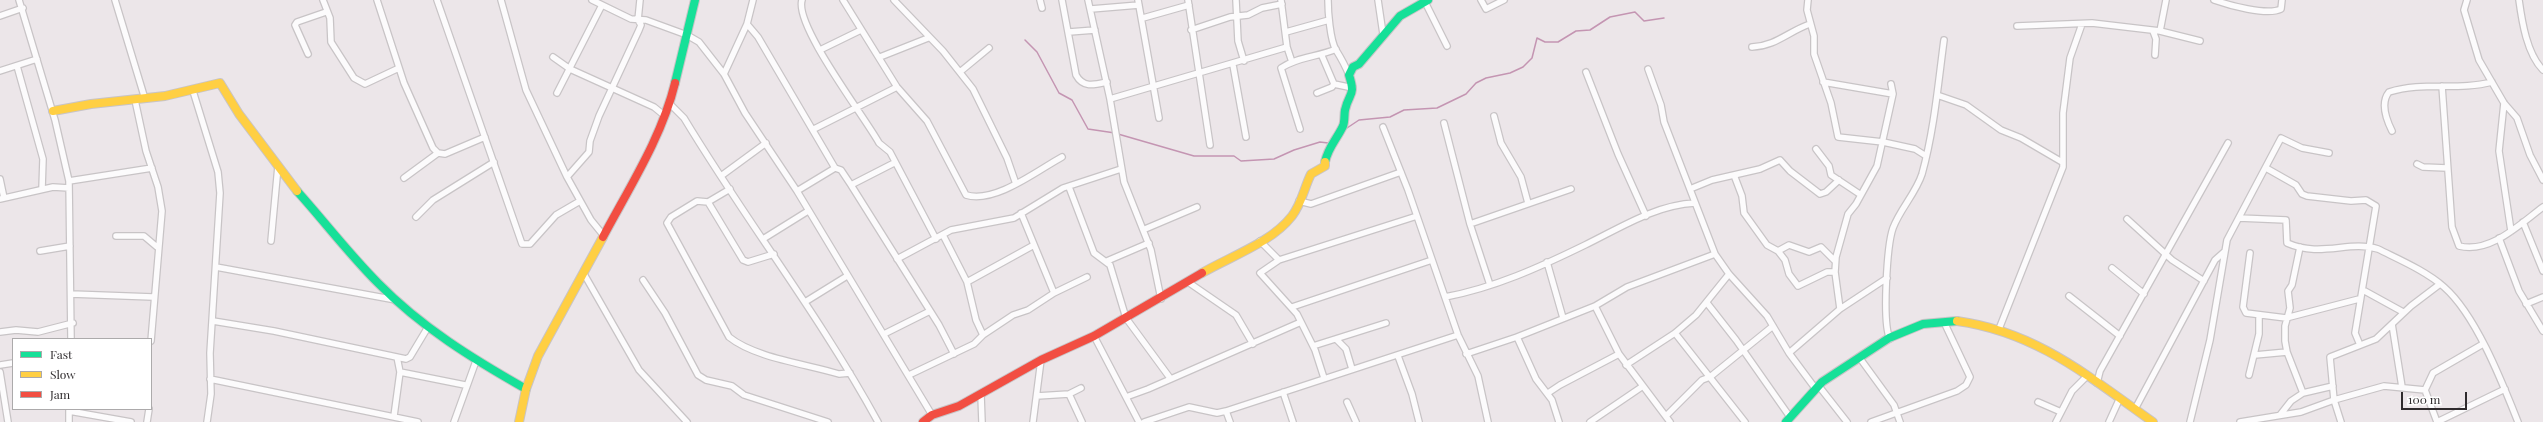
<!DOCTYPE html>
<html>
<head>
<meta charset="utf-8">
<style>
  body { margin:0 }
  #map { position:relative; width:2543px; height:422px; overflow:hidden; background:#ece6e9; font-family:"Playfair Display",serif }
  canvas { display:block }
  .legend { position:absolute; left:12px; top:338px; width:140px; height:72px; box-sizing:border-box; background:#fff; border:1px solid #acaaab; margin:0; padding:5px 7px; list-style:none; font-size:12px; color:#2f2b2d }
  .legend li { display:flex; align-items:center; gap:8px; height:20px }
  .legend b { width:20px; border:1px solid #acaaab }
  .scale { position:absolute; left:2401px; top:392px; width:66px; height:18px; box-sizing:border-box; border:2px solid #2f2b2d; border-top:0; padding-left:5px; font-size:12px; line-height:14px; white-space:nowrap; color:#2f2b2d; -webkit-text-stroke:3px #fff; paint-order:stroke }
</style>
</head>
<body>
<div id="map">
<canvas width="2543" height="422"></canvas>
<ul class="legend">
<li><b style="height:5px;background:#16e098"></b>Fast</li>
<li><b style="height:5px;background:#ffcf43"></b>Slow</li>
<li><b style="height:5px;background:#f24e42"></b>Jam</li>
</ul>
<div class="scale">100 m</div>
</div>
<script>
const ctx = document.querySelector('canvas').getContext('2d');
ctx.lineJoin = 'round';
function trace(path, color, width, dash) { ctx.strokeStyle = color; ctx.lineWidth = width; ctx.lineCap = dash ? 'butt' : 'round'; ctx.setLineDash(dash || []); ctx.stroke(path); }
trace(new Path2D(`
  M1025 40 1037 52 1059 93 1072 100 1088 129 1115 133
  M1344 130 1359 120 1390 117 1404 110 1437 108 1466 94 1476 83 1486 78 1510 73 1523 67 1532 58 1537 38 1545 42H1558L1576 31 1590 30 1610 17 1635 12 1644 21 1664 18
  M1118 134 1194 156H1234L1241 161 1274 159 1294 150 1320 142 1328 143`), '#c495b2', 1.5);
const street = new Path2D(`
  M19 0 55 120 69 181 71 339
  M115 0 145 99
  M323 0 330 18 331 42 354 78 365 84 399 68
  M377 0 404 83 433 148 438 153 445 154 485 137
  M437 0 522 244H530L556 215 580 201
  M501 0 526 90 567 177 591 220 604 236
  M592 0 631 19 646 20 687 35 699 42 724 74 745 113 797 191 932 415
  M802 0C794 25 864 116 879 143L890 152 936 239
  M843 0 897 87 927 121 966 195C995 204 1038 170 1062 157
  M894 0 943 51 973 89 1007 158 1016 184
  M1040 0 1042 8
  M1062 0 1076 75C1083 88 1094 85 1107 82
  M1088 0 1110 99 1124 182 1151 250 1161 299
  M1138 0 1159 118
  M1188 0 1210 145
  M1236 0 1238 41 1244 61
  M1281 0 1287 47 1292 62
  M1328 0C1328 11 1330 40 1336 50 1341 58 1345 65 1349 75
  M1378 0 1383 34
  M1481 0 1486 9 1504 0
  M1808 0 1807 10 1814 36V54L1831 103 1838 137 1883 142 1915 149 1926 156
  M2214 0C2228 5 2267 16 2281 9L2282 0
  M2467 0 2464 10 2479 60 2504 103 2517 118 2530 155 2543 180
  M2519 0C2522 22 2527 54 2543 70
  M1425 2 1447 46
  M1091 9 1139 5
  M0 16 23 8
  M1143 18 1189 5
  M747 24 758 37 835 168 841 170 851 185 939 325 954 354
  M2017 26 2092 23 2160 31 2200 41
  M1191 30 1230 17 1248 15 1262 8 1282 4
  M2153 31 2156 39 2155 55
  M2160 31 2166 0
  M1069 32 1095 30
  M1286 32 1329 20
  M1752 47C1776 46 1789 31 1810 24
  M820 50 861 30
  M308 54 295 25 297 22 326 12
  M1322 56 1334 84
  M553 57 570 69 654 107 665 116
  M880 57 928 38
  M1233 65 1246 137
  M17 66 43 159 42 189
  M1648 69 1661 105 1664 122 1715 254 1729 274 1767 316 1789 353 1815 388
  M0 71 37 59
  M961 71 989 48
  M1586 72 1618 154 1646 216
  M724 74 747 24 753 0
  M1823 82 1893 94
  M1334 84 1353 88
  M2442 86 2452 227 2459 246C2490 254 2520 224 2543 207
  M193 91 218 172 220 193 210 353 211 394 207 422
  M557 93 602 5
  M1317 93 1332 87 1334 84
  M1937 95 1966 105 2001 130 2021 138 2062 162
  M1110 99 1287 47
  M135 100 146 151 158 187 162 211 151 341
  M2504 103 2499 151 2511 231
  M670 104 684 118C746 221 820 316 878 422
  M1494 116 1501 143 1521 177 1528 203
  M1444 123 1470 224 1490 285
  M1383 127 1408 190 1458 335 1478 376 1488 422
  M814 129 897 87
  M1300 129 1281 68C1297 57 1318 57 1336 49
  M2392 131C2386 119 2380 103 2389 92 2423 81 2458 91 2492 82
  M1816 149 1829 166 1831 175 1861 195
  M2417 164 2423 167 2447 168
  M2266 168 2296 185 2302 194 2307 196 2351 201 2366 200 2376 206 2355 333 2360 345
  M1734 175 1742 196 1744 213 1767 245 1778 251 1785 260 1789 274 1798 286 1827 272H1835
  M721 176 766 143
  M567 177 589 152 590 141 599 116 639 30 641 25 638 20 640 0
  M404 178 438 153
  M0 179 4 198
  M69 181 152 168
  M851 185 894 163
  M1069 187 1094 253 1110 265 1126 318 1170 378
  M730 189 708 202 697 201 671 217 667 223 729 337C755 358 807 364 839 374L850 373
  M1690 189 1712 180 1760 169 1780 160 1790 171 1820 194 1826 192 1839 180
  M797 191 835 168
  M0 199 53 187 69 188
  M1299 201 1311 204 1401 172
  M708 202 743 260 748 262 774 254
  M1021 213 1054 293
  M416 217 433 200 494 162
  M2239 218 2286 220 2287 243C2321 258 2349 240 2378 249 2400 260 2426 271 2444 287 2476 315 2502 382 2518 422
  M2127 219 2172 260 2204 281
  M2523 222 2543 271
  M1470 224 1571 189
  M1145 229 1197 207
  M943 235 967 282 976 320 983 335
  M116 236H144L157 247
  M2499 238 2519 291 2543 331
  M763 239 808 211
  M271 241 278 166
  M1260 241 1279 260
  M2300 247 2292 285 2288 291 2290 308 2285 326V341L2287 352 2303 393 2333 386
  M40 251 70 246
  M1778 251 1789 245 1809 252 1821 247 1835 261
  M2250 253 2243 307 2246 313 2286 318 2359 299
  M897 259 951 230 1014 218 1063 188 1121 169
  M1107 261 1149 243
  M1547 262 1563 318
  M216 267 396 300
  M2112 268 2144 294
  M584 274 639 370 687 422
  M643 280 665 313 698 375 706 380 732 386 744 395 828 422
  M967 282 1034 245
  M1188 282 1236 315 1253 344
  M2363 290 2403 312
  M71 294 153 297
  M2069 296 2120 336
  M1445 297C1494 288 1540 267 1585 245 1620 228 1655 205 1695 203
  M805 302 847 276
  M1707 303 1736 340 1790 417
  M2526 304 2543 297
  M1595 306 1619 354 1670 422
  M1292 307 1432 260
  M1840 309 1835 272 1836 257 1848 214 1856 204 1877 166 1893 94 1891 84
  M213 321 274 331 406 359 410 357 428 327
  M2392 324 2402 387
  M1999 329 2063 167V113L2070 58 2082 24
  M0 332 16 330 38 332 73 323
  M1675 333 1745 422
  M884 334 930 311
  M1094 336 1139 422
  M1517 337 1536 379 1552 400 1559 422
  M1336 339 1346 349 1352 369
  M1890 339C1882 323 1887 245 1893 228 1900 209 1916 193 1922 174 1934 131 1938 85 1944 40
  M1313 346 1386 323
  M1789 353 1840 309 1887 278
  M1466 354 1517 337 1595 306 1627 287 1715 254
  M2255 355 2287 352
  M1398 356 1412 394 1419 422
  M1859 357 1894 405 1900 422
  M0 365 13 363
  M1626 365 1675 333 1696 315 1729 274
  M0 372 8 422
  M400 372 465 385
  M909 375 974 344 983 335 1013 315 1028 310 1054 293 1087 277
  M2249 375 2259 334V316
  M1324 378 1315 350 1297 314 1260 273 1279 260 1417 216
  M210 379 418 422
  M2097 383 2100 371 2228 143
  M1818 385 1847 422
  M1283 392 1293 422
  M1548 393 1560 385 1619 354
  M1069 394 1082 422
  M981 395 982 422
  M1037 396 1069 394 1081 388
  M1126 397 1148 389 1301 322
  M1347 402 1356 422
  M2038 402 2061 412
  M2135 409 2215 260 2224 252
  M69 411 131 422
  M1226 411 1230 422
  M2280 415 2291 401 2303 393
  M394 416 400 372 397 357
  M1666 416 1702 380 1710 377 1773 326
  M69 422V409
  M147 422 149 409
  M454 422 476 361
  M1033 422 1041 360
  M1144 422 1189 407 1217 413 1226 411 1458 335
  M1590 422 1643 386
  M1871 422 1957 391 1966 385 1970 377 1944 322
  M2056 422 2072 391 2087 376
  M2109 422 2119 400
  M2190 422 2210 340 2227 240 2281 138 2302 148 2329 153
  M2240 422 2301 412 2334 400 2384 386 2425 390
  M2341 422 2334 400 2330 357 2376 339 2411 306 2440 284
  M2437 422 2425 390 2433 373 2483 344
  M2437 422 2505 389`);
const fast = new Path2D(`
  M675 83 695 0
  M1325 162C1328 147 1337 139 1343 126 1345 121 1344 115 1345 110 1349 92 1356 97 1349 75L1353 67 1359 64 1400 16 1428 0
  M297 191C324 221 349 254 378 283 421 327 473 359 526 389
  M1786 422 1822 382 1889 338 1923 324 1957 321`);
const slow = new Path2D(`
  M53 111 91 104 165 96 220 83 239 114 297 191
  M1202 273C1231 256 1271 243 1292 216 1302 203 1304 188 1311 174L1325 166V162
  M1957 321C2037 332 2089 377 2153 422
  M519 422 526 389 538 356 603 237`);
const jam = new Path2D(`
  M603 237C629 188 662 137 675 83
  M923 422 932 415 959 406 1041 360 1094 336 1202 273`);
trace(street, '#c8c4c6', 8);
trace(fast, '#c8c4c6', 10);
trace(slow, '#c8c4c6', 10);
trace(jam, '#c8c4c6', 10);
trace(street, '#fcfbfc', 5.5);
trace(fast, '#16e098', 8);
trace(slow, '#ffcf43', 8);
trace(jam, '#f24e42', 8);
</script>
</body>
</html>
